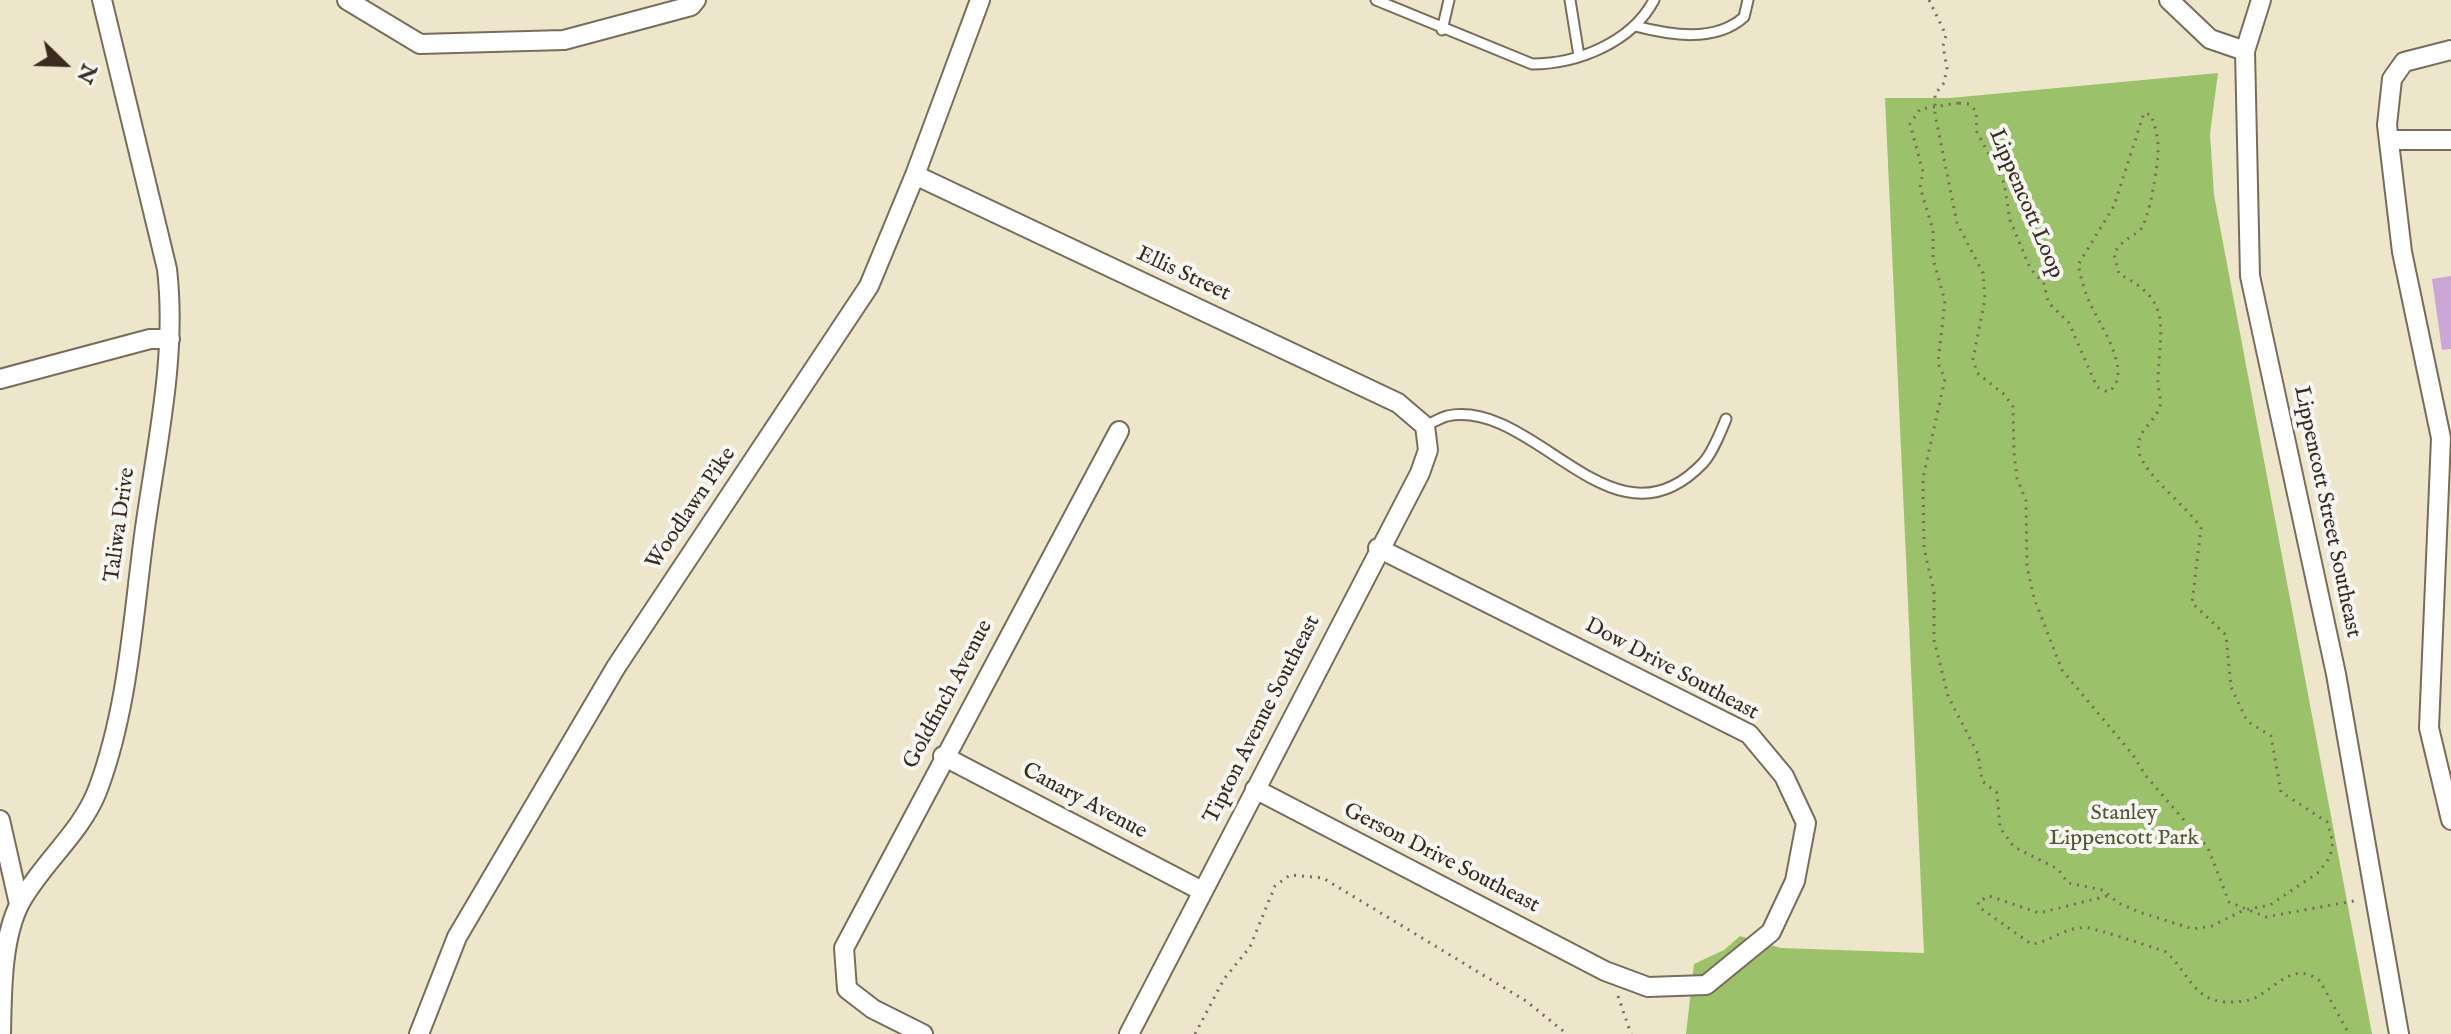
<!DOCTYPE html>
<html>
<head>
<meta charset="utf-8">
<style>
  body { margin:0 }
  #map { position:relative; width:2451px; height:1034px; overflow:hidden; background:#ede6cb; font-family:"IM FELL English",serif }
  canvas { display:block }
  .north { position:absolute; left:24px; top:24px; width:80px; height:80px; -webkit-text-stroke:6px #f6f6f2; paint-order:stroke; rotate:113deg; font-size:22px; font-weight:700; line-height:32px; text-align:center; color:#3b2a1e }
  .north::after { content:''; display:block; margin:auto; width:28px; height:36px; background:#3b2a1e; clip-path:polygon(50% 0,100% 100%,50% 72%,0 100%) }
</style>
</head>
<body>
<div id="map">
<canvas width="2451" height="1034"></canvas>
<div class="north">N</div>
</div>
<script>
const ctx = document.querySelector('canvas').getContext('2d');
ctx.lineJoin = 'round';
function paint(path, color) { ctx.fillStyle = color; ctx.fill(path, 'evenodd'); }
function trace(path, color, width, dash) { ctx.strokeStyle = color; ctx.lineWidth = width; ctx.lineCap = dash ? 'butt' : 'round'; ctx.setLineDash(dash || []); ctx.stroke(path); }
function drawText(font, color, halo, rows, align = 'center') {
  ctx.font = font + ' "IM FELL English",serif'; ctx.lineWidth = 8; ctx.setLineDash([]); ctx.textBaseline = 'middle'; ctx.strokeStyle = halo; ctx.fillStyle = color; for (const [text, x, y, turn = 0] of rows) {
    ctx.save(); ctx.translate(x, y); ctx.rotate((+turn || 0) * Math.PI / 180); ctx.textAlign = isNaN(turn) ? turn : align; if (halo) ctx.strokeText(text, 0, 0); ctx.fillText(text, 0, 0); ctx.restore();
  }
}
paint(new Path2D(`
  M2218 73 2210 134 2214 195 2372 1034H1686L1694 964 1724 950 1740 936 1781 948 1924 953 1885 98H1950Z`), '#9cc16b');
paint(new Path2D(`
  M2451 276V349L2442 350 2432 279Z`), '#cba7d8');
const service = new Path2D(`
  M1376 0 1532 64C1578 64 1632 42 1654 0
  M1570 0 1579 56
  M1635 26C1670 35 1715 43 1744 17L1748 0
  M1442 30 1449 0
  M1425 426C1432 423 1440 418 1447 416 1536 398 1613 558 1703 463 1713 452 1720 433 1726 419`);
const minor = new Path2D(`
  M347 0 420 44 564 40 691 6 696 0
  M2169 0 2210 39 2245 51
  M2261 0 2245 51 2250 276 2336 674 2399 1034
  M2451 50 2404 62 2392 79 2387 125 2402 252 2441 438 2429 728 2451 820
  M2389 140H2451
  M915 175 1398 403 1425 426 1428 450 1420 473 1129 1034
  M0 379 150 339H170
  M943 756 1202 891
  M1255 789 1605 971 1648 987 1706 985 1771 932 1795 881 1806 823 1784 776 1749 734 1378 548
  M0 820 19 904
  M1 1034C2 994 1 940 20 903 42 863 82 832 98 789 129 706 133 615 145 528 157 443 177 355 167 269L102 0
  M419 1034 457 937 616 667 869 286 915 175 980 0
  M923 1034 873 1009 847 989 844 948 1119 431`);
trace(service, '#796c5b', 13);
trace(minor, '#796c5b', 22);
trace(new Path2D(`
  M1929 0 1946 35 1943 46 1947 68 1944 83 1935 94V114L1957 223 1983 273 1985 299 1973 359 1977 373 2005 395 2013 407 2014 453 2017 478 2026 501 2027 566 2034 598 2062 670 2133 755 2146 776 2208 848 2229 902 2266 917 2359 900
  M1959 103 1969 104 1976 111 1977 132 2004 183 2010 220 2030 268 2044 284 2048 302 2069 323 2097 387 2108 392C2136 374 2097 321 2089 301 2084 290 2081 277 2078 265L2114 206 2144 113 2151 115C2155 125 2159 141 2158 152 2158 165 2149 222 2140 230 2130 239 2121 240 2114 254L2119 274C2173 301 2160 326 2158 379 2157 387 2163 402 2159 409 2152 425 2135 432 2139 452 2145 476 2186 505 2201 528L2192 603 2226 635 2231 687 2247 721 2271 736 2281 792 2327 822 2333 842 2330 857 2319 872 2270 905 2244 910 2212 926 2193 929 2142 913 2118 903 2103 890 2068 883 2058 869 2014 847 2000 828 1997 793 1982 781 1978 754 1948 696 1934 640V592L1924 548 1923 478 1945 379 1938 363 1945 301 1933 259V230L1920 187 1923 172 1910 124 1920 109Z
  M2107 896 2039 913 1989 896 1978 902 1979 907 2031 944C2052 942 2066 925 2089 928 2096 929 2163 950 2166 952 2187 970 2193 1000 2225 1002 2234 1002 2247 1002 2255 998 2277 987 2294 960 2320 981L2349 1034
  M1618 996 1631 1034
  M1195 1034 1224 979 1250 947 1275 886 1290 875 1323 878 1526 1001 1567 1034`), '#796c5b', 3, [2, 6]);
trace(service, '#fff', 9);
trace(minor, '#fff', 18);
drawText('22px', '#3b2a1e', '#f6f6f2', [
  ["Lippencott Loop",2025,204,67],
  ["Ellis Street",1183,275,25],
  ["Woodlawn Pike",692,509,-56],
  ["Lippencott Street Southeast",2326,512,78],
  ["Taliwa Drive",121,525,-82],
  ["Dow Drive Southeast",1671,670,28],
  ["Goldfinch Avenue",949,695,-62],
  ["Tipton Avenue Southeast",1263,720,-63],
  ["Canary Avenue",1084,802,28],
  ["Gerson Drive Southeast",1441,859,27]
]);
drawText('22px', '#585735', '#f6f6f2', [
  ["Stanley",2124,814],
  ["Lippencott Park",2124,839]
]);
</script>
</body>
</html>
